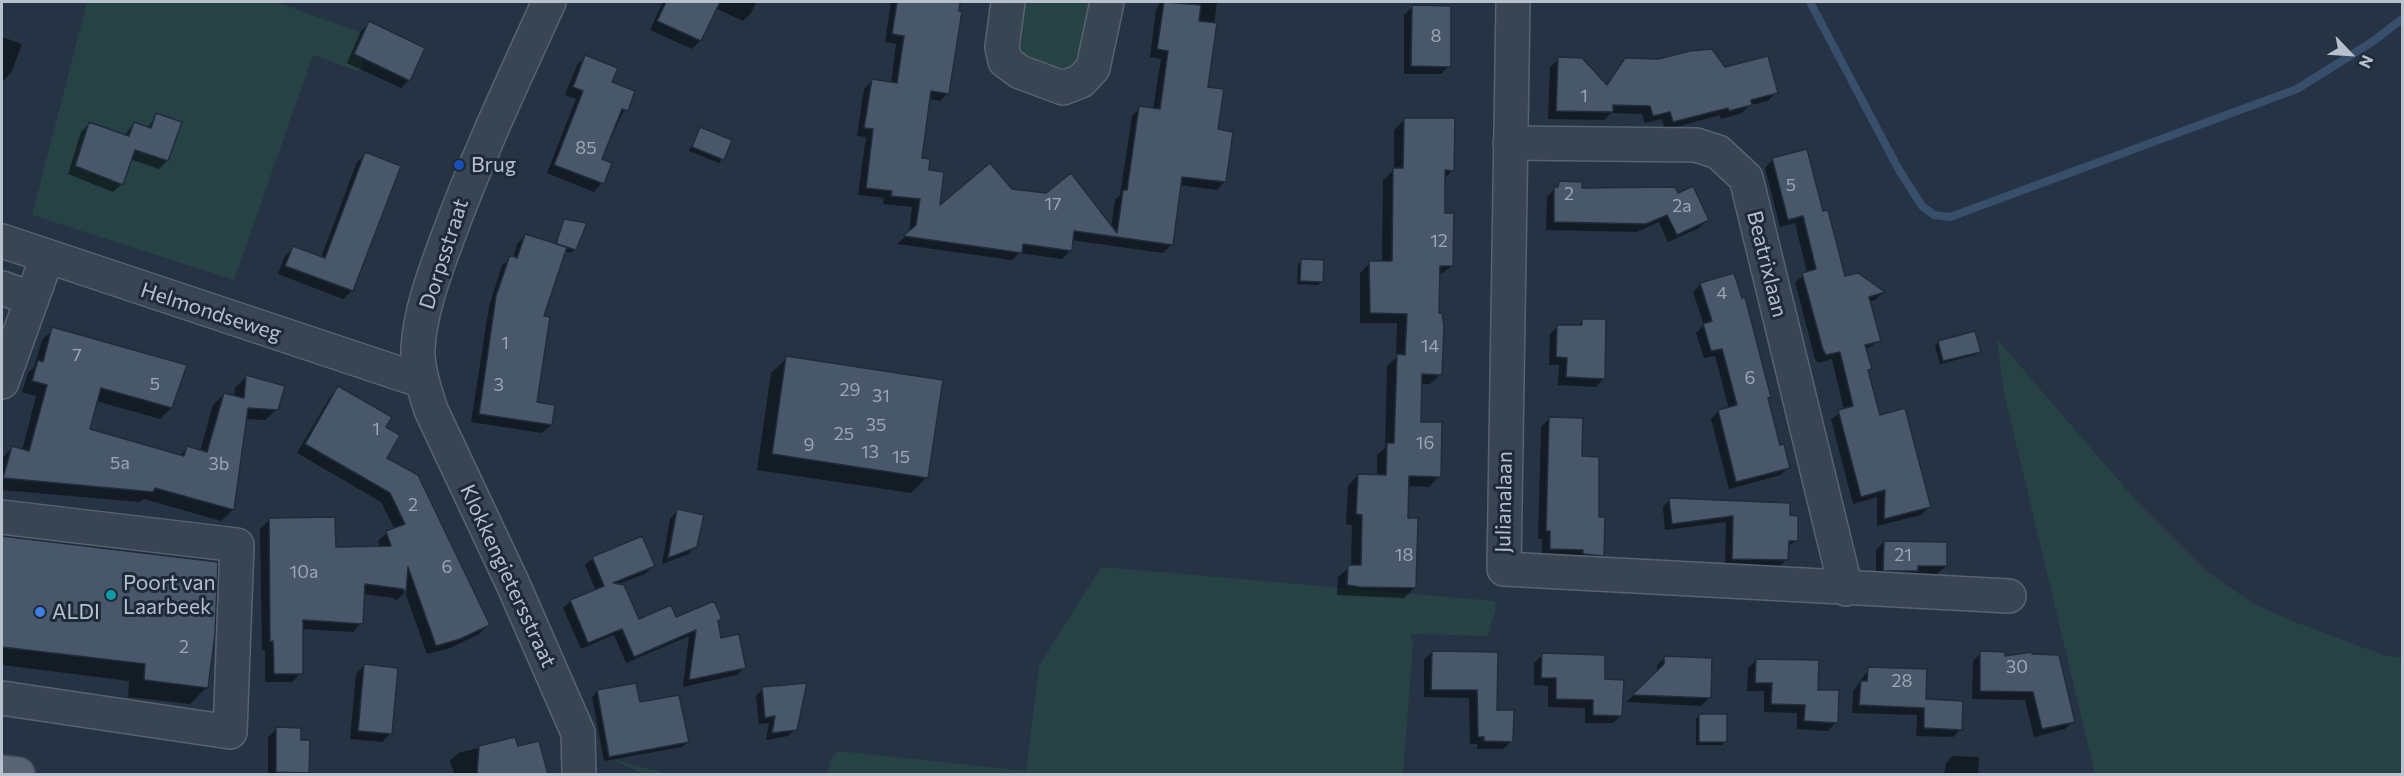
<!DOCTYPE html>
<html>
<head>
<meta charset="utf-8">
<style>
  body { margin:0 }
  #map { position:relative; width:2404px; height:776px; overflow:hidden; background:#253344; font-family:Commissioner,sans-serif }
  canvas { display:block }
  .frame { position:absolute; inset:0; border:3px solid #b7c0cd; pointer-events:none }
  .north { position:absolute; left:2320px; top:24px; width:60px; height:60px; -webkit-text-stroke:4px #1e2a39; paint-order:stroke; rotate:115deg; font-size:16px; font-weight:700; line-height:24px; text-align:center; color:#b7c0cd }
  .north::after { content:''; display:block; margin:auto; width:21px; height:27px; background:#b7c0cd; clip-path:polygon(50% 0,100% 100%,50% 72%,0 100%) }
</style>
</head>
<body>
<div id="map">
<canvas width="2404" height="776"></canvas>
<div class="frame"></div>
<div class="north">N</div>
</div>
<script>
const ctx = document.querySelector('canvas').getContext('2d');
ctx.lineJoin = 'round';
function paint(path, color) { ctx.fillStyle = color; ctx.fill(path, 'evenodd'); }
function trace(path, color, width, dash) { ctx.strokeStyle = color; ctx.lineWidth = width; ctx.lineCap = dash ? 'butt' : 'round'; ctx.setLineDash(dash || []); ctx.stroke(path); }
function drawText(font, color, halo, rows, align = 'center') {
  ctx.font = font + ' Commissioner,sans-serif'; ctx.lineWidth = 6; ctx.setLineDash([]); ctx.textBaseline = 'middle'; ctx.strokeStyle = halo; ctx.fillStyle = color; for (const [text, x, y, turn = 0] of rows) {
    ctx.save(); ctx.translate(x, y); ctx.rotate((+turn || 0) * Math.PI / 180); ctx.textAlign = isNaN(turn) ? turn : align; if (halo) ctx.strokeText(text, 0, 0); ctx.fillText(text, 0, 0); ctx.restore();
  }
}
paint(new Path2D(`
  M87 2H275L357 31 367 37 362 68 357 71 313 55 234 280 32 215Z
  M1026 2H1094L1079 70 1073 71 1026 60 1021 57 1020 47Z
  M1997 339 2139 504 2206 571 2256 605 2295 622 2386 656 2402 657V774H2095L2004 393Z
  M1101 567 1495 601 1496 608 1488 636 1411 634 1413 645 1403 774H828L830 760 838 751 1026 771 1039 666Z
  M612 759 668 774H643Z`), '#274245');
paint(new Path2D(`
  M663 2H756L751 13 743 21 715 8 700 41 692 49 650 30Z
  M891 2H961L948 93 940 101 929 99 920 159 927 172 939 208 1011 190 1111 228 1115 200 1120 195 1132 116 1140 108 1153 110 1161 59 1150 57 1156 10 1160 2H1217L1206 89 1225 181 1217 190 1179 185 1172 244 1163 253 1071 240 1070 251 1062 259 1019 253 1012 260 897 244 909 233 912 207 883 204 884 198 858 195 866 137 857 136 864 89 872 81 891 84 896 44 885 42Z
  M1412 7 1449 66 1441 74H1404V15Z
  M369 23 409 80 401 88 347 63 361 31Z
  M2 37 22 44 12 71 4 80 2 79Z
  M585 57 610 83 633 92 600 160 602 183 594 192 547 173 576 99 565 95 577 65Z
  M1559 59 1605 86 1626 59 1724 69 1776 92 1768 101 1750 105 1742 113 1721 119 1720 115 1665 130 1662 119 1645 123 1642 114 1611 113 1604 120 1548 119 1550 67Z
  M157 115 167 161 159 169 130 159 122 184 113 192 68 174 81 132 89 124 124 136 134 123 147 128Z
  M1405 119 1453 170 1444 179 1443 214 1452 266 1438 276 1441 374 1430 384H1420L1419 424 1439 476 1429 487 1407 486 1406 519 1415 587 1404 598 1337 595 1338 577 1351 566 1352 525 1346 524 1348 486 1358 475 1377 476V455L1385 448 1387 366 1396 358 1397 323H1360V273L1370 263H1382L1383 180 1394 170V130Z
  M700 128 722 159 719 163 689 151Z
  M366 154 399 167 352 291 343 299 278 274 285 256 293 248 321 258 357 162Z
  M1773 159 1822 213 1844 278 1883 293 1875 300 1869 302 1879 341 1865 350 1870 368 1867 371 1879 417 1929 507 1921 515 1877 526V497L1853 504 1831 419 1844 410 1832 359 1818 363 1815 359 1795 282 1807 273 1795 223 1780 227 1765 168Z
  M1559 183 1581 189 1678 195 1707 220 1699 228 1668 242 1659 222 1637 232 1546 230 1547 197Z
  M565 220 575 249 571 253 564 251 542 317 535 404 551 425 542 433 471 422 489 307 502 265 513 258 517 244 525 236 554 245Z
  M1302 260 1321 282 1318 285 1297 284 1298 264Z
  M1701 284 1770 397 1767 399 1779 447 1788 467 1781 475 1729 489 1711 419 1719 411 1729 409 1715 356 1704 358 1696 333 1704 325 1693 292Z
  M1583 320 1604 378 1596 387 1558 385 1559 365H1549L1550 334 1558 326H1577Z
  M53 329 171 408 160 419 96 401 89 430 179 456 188 448 200 451 213 405 224 394 234 397 235 388 246 377 277 409 265 420 245 419 233 510 221 521 144 499 140 502 2 490V458L12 448 22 451 36 396 22 392 28 373 34 367 42 340Z
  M1938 342 1979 351 1975 355 1940 364 1935 346Z
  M787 358 927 477 911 493 757 470 771 373Z
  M339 388 384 428 385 459 488 625 479 634 450 648 427 654 405 592 396 601 394 598 363 594 361 623 353 632 301 629V673L292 682H265V650H262L260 529 269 520 334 549 380 548 378 541 387 533 395 530 381 502 297 453 330 397Z
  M1549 419 1581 458 1597 518 1603 555 1594 563 1542 557V539H1538L1541 427Z
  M1670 499 1788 517 1797 540 1787 547V559L1780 566 1725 565 1726 522 1665 530 1663 507Z
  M677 511 696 546 688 554 662 564 670 519Z
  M2 536 216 563 207 687 190 704 128 697 129 681 2 665Z
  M1884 542 1946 566 1937 574H1914L1908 579 1876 578V550Z
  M593 558 653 566 645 574 616 585 638 621 675 619 716 622 720 639 744 667 737 675 683 687 689 636 626 663 614 635 581 649 563 608 571 601 596 591 585 565Z
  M1432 652 1496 654 1495 711 1512 741 1503 749H1477V744H1470L1469 698 1424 697V660Z
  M1981 653 2004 657 2073 721 2065 729 2034 737 2025 700 1972 699 1973 661Z
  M1542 655 1603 681 1621 715 1613 723H1585V708L1548 707V686L1534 685V663Z
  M1665 657 1709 698 1701 706 1626 702 1657 674V665Z
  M1756 660 1817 691 1836 722 1828 731 1797 729V713L1764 712V691H1747L1748 668Z
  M364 666 390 734 382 742 350 739 356 674Z
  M1869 669 1924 701 1961 729 1953 737 1916 736 1917 715 1852 713 1853 691Z
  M635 685 638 704 688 742 682 747 604 761 592 697 597 692Z
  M763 688 796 729 788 736 766 740 769 723 759 724 756 696Z
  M1699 715 1725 741 1722 745H1696V719Z
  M277 729 299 741 308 773 306 774H268V737Z
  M514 739 517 748 533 744 541 774H454L450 761 458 753Z
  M1952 756 1979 757 1978 774H1944L1946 763Z`), '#0007');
trace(new Path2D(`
  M1810 2 1899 170 1922 206 1934 215 1950 217 2297 89 2372 42 2402 19`), '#384f6c', 8);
const building = new Path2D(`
  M666 2H720L701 41 657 21Z
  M897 2H960L959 11H962L949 94 931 91 922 158 930 159 929 170 944 172 940 205 990 163 1012 189 1046 193 1071 173 1117 233 1123 190H1127L1139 106 1160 109 1168 51 1157 49 1164 2 1201 5 1199 21 1217 23 1208 87 1224 89 1218 129 1233 132 1226 182 1182 177 1173 245 1074 231 1072 251 1023 244 1022 253 903 236 916 225 920 199 891 196 892 191 866 188 873 129 864 128 872 79 897 83 904 36 892 34Z
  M1412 5 1451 6V67L1411 66Z
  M369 21 425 48 410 81 354 54Z
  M1712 49 1725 67 1768 56 1778 93 1751 100 1752 105 1729 111 1728 108 1673 122 1670 112 1653 116 1650 106 1613 105V112L1556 111 1558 57 1582 58 1607 85 1625 58 1658 59 1690 51Z
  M585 55 618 68 612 82 635 91 628 111 622 109 602 159 612 163 604 184 554 165 583 91 573 87Z
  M156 113 182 122 168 161 135 150 123 185 75 166 89 122 129 136 134 122 151 128Z
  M1404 118H1455L1454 171 1445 170V213H1454L1453 266H1440L1439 313H1442L1444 326 1442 375 1422 374 1421 422H1442L1441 477 1409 476 1408 518H1418L1416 588 1360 587 1347 585 1348 565H1361L1362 515 1356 514 1358 474 1386 475 1387 443H1394L1397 354 1405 355 1407 314 1370 313 1369 261H1392L1393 168H1403Z
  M700 127 732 140 724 160 692 147Z
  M1807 149 1823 211 1828 210 1845 276 1858 273 1885 292 1869 297 1881 341 1865 345 1872 369 1868 370 1880 415 1905 408 1931 507 1884 519 1885 490 1861 497 1838 410 1853 406 1840 352 1826 355 1823 350 1802 273 1816 269 1803 216 1788 220 1772 158Z
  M365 152 401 166 353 291 285 266 293 246 325 258Z
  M1559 181 1582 182V188L1675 187 1678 193 1693 186 1709 220 1677 235 1667 215 1646 224 1554 222V187H1558Z
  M564 219 587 223 576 250 556 244Z
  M525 234 567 247 544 316 550 317 537 402 555 405 552 425 479 414 496 296 510 255 517 258Z
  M1301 259 1324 260 1323 282 1300 281Z
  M1734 273 1742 298 1745 297 1771 397 1768 398 1780 445 1784 444 1790 468 1736 482 1718 410 1737 405 1722 349 1711 351 1703 324 1712 321 1700 283Z
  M1582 319H1606L1605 379 1566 377 1567 358 1556 357 1557 325H1582Z
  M52 327 187 365 172 408 101 388 90 429 184 456 187 446 207 452 224 393 244 398 246 375 285 386 278 410 248 408 234 510 155 488 153 492 3 478 12 446 29 451 47 385 32 381 38 360 43 362Z
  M1975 331 1981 352 1943 361 1938 341Z
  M786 356 943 380 928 478 772 454Z
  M338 386 392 417 386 427 400 435 387 458 418 475 490 625 460 639 436 646 408 567 406 593 403 589 365 584 363 624 303 620V674H274L273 641 270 642 269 518 335 517 336 547 391 546 386 531 405 524 390 493 305 444Z
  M1549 417 1583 418 1582 456 1599 457V517H1605L1604 556 1583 554V550L1550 549V531H1546Z
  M1669 498 1790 503V515L1798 516V541H1789L1788 560 1732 559 1733 516 1672 524Z
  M677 509 704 515 697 547 668 558Z
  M2 536 218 562 215 634 208 688 144 680 145 664 2 647Z
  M642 536 655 566 613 583 624 585 639 619 671 605 676 617 714 601 722 619 718 621 721 638 739 634 746 668 689 680 696 630 634 657 622 629 588 643 570 600 604 586 592 557Z
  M1884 541 1947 542V566H1918V571H1883Z
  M1432 651 1498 652 1497 710H1514L1513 742 1484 741V737H1478L1477 690H1431Z
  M1980 651 2005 652V656L2032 652V654L2059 655 2075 722 2042 729 2033 692 1980 691Z
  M1542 653 1605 655V679L1624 680 1622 716 1593 715V700L1556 699V678H1541Z
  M1664 656 1712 658 1711 698 1632 695 1664 664Z
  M1756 659 1819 660 1818 690H1839L1838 723 1804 721 1805 705 1771 704 1772 683H1755Z
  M364 664 398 668 392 734 358 731Z
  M1868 667 1927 669 1926 699 1963 701 1962 730 1924 728V708L1859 705 1861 681H1867Z
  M636 683 640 702 679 695 689 742 609 757 597 690Z
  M807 683 797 730 772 733 775 716 765 718 762 687Z
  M1699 714H1727V742H1699Z
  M276 727 301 728V740H310L309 773 276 772Z
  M515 737 518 746 539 741 548 774H477L479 746Z`);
paint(building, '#49576b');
trace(building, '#202c3b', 1.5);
const minor = new Path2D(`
  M549 2C513 81 476 160 446 242 434 275 420 312 418 348 417 368 425 391 431 410L512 582 578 733 579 774
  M1008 2 1002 47 1005 61 1020 72 1063 88 1081 81 1093 68 1107 2
  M1513 2 1504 569 2009 596
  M1510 143 1696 145 1718 152 1746 178 1846 589
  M2 241 422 381
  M2 288 32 299
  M2 382 47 257
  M2 517 237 545 230 732 2 698`);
const major = new Path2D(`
  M2 772 18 774`);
trace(minor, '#586371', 36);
trace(major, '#434e5d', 36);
trace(minor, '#3a4554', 33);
trace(major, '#586474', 33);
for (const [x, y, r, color] of [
  [459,165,6,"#1a4fb4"],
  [111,595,6,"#0f9aa8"],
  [40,612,6,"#3f7fe0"]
]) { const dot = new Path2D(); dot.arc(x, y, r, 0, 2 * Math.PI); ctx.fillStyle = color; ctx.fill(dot); trace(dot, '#1e2a39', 2); }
drawText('18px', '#9ca6b4', null, [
  ["8",1436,36],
  ["1",1584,96],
  ["85",586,148],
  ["5",1791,185],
  ["2",1569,194],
  ["17",1053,204],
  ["2a",1682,206],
  ["12",1439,241],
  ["4",1722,293],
  ["1",505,343],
  ["14",1430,346],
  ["7",77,355],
  ["6",1750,378],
  ["5",155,384],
  ["3",499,385],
  ["29",850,390],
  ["31",881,396],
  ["35",876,425],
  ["1",376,429],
  ["25",844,434],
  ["16",1425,443],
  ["9",809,445],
  ["13",870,452],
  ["15",901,457],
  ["5a",120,463],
  ["3b",219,464],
  ["2",413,505],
  ["18",1404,555],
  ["21",1903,555],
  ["6",447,567],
  ["10a",304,572],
  ["2",184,647],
  ["30",2017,667],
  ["28",1902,681]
]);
drawText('21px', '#b7c0cd', '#1e2a39', [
  ["Brug",471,165],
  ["Poort van",123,583],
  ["Laarbeek",123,607],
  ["ALDI",52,612]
], 'left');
drawText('21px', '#b7c0cd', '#1e2a39', [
  ["Dorpsstraat",444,254,-72],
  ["Beatrixlaan",1767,264,76],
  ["Helmondseweg",211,312,18],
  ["Julianalaan",1504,502,-89],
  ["Klokkengietersstraat",508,576,65]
]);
</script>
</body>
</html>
